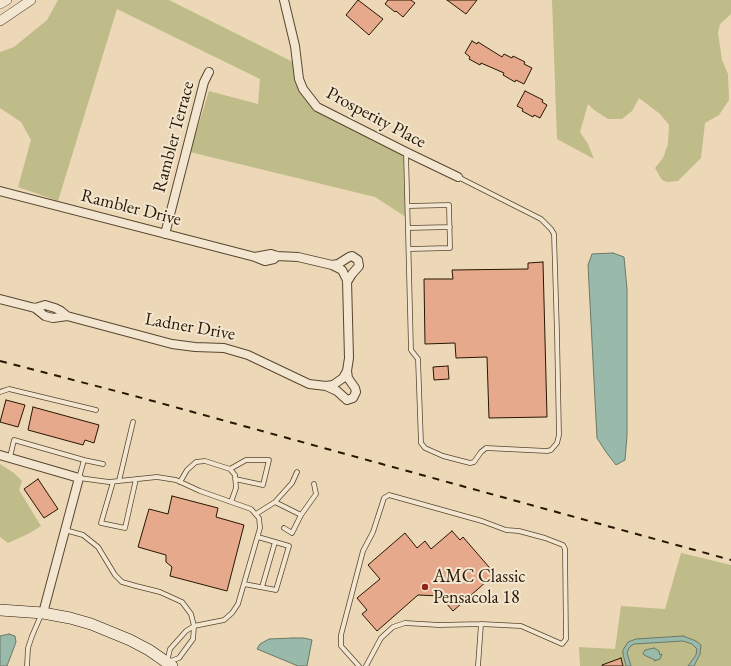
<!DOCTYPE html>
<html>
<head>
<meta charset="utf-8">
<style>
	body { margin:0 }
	canvas { display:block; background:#ecd8b6 }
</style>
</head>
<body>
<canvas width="731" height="666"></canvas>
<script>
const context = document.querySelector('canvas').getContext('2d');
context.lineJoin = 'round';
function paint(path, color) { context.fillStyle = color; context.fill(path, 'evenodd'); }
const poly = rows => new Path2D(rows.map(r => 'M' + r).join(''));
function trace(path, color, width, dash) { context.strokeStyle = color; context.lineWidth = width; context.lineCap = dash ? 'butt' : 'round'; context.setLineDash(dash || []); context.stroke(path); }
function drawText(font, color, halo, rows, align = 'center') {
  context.font = font + ' "EB Garamond",serif'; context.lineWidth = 4; context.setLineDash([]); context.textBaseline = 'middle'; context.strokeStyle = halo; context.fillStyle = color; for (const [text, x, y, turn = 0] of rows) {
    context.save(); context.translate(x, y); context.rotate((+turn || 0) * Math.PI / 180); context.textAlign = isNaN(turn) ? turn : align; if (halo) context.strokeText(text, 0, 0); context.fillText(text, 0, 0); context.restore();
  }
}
paint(poly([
	[58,0,169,0,293,62,295,79,299,90,314,109,406,156,409,219,375,197,190,152,209,91,258,104,260,79,117,9,58,201,18,187,31,140,21,122,0,108,0,52,14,47,47,20],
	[552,0,731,0,731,14,720,24,718,33,722,60,728,74,729,100,719,115,705,123,701,158,678,181,667,182,662,180,655,168,663,158,668,144,669,125,660,114,639,98,632,111,622,119,608,119,594,110,588,104,580,132,588,144,594,159,557,139],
	[0,464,14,473,22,481,19,490,41,526,28,534,8,543,0,537],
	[681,553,731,565,731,666,580,666,579,647,615,649,621,606,665,609]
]), '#bfbc89');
const water = poly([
	[613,253,624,257,627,289,627,435,625,460,616,465,606,452,597,438,588,265,592,254,613,253],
	[9,634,15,636,16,642,7,666,0,666,0,636,9,634],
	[683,636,696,641,701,645,700,654,694,666,688,666,696,655,697,649,692,644,683,641,634,644,631,646,629,648,627,653,631,666,626,666,623,654,623,650,628,642,636,639,683,636],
	[293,638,304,638,312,640,307,666,298,666,257,649,260,644,269,639,293,638],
	[654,648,659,651,660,655,662,654,660,659,654,661,655,660,644,655,643,653,645,650,654,648]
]);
paint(water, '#99baaa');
trace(water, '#6b7867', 1);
const building = poly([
	[358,0,383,19,369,35,346,15,358,0],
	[388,0,411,0,415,3,403,17,396,11,395,12,385,4,388,0],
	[447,0,477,0,466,14,447,0],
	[472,41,477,44,478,42,502,57,504,54,512,58,513,56,525,62,524,64,532,68,524,84,516,80,515,82,503,75,504,73,481,63,480,65,469,59,470,57,465,53,472,41],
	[525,91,543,100,542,102,547,105,540,118,534,115,533,117,522,111,523,109,517,106,525,91],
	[543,262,547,417,489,418,487,357,456,358,455,343,425,344,424,279,453,279,452,270,528,269,528,263,543,262],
	[448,366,449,379,434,380,433,367,448,366],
	[6,400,25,405,18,427,0,422,6,400],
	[33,407,99,425,94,443,85,440,83,445,28,430,33,407],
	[38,479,58,509,44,518,24,489,38,479],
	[172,496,218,508,216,517,244,525,227,591,170,576,172,567,166,562,166,555,138,547,149,509,168,514,172,496],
	[452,531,460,540,463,537,495,574,453,611,440,596,418,595,377,631,362,614,367,610,357,598,380,579,368,565,405,533,417,548,425,541,431,549,452,531],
	[621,658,623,666,602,666,602,665,621,658]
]);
paint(building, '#e7a98b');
trace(building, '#271602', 1);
const service = poly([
	[406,153,411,350,418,359,421,443,425,448,443,456,470,463,474,462,481,452,486,448,547,451,551,450,557,443,559,435,557,333,554,234,551,229,541,219,458,177],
	[408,206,449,205,450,248,409,249],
	[408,228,450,227],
	[0,392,9,389,96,410],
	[10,457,14,440,84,460,79,478,109,482,157,477,176,480,200,491,251,509,259,518,260,528,238,604,232,613,224,620,194,626,186,631,170,649,167,662],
	[84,460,103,464],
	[230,469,246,460,269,460,263,485,235,479],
	[119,481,133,422],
	[113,482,101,523,125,528,136,479],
	[180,482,187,470,196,462,205,461,230,469,235,475,236,488,231,502],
	[275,502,301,515,316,494,314,484],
	[256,514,275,502,292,483,297,472],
	[284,528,292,533,301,515],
	[65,530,83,535,98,547,115,575,122,582,136,586,160,592,182,602,191,614,194,626,193,639,179,658,168,662],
	[244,584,276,590,289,546,258,537],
	[262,587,275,542],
	[27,666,28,648,32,636,42,613],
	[359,666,341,646,341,635,363,551,373,532,384,498,389,495,482,521,506,530,519,531,545,538,563,545,565,549,566,639,562,644,521,626,481,624,478,666],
	[366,666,381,638,393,627,405,623,439,625,481,624]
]);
const minor = poly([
	[284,0,295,46,299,79,303,89,317,107,406,152,458,177],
	[0,191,255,257,265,261,274,259,277,256],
	[165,234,204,82,209,72],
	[255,257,271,254,277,256,298,257,332,265,338,264,349,257,352,256,358,260,359,266,352,274,347,282],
	[0,299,31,307,35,308,45,305,55,308,61,311,67,316,172,344,195,347,224,348,248,355,309,384,326,386,333,385,343,378,347,371,349,358,347,280,342,270,332,265],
	[35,308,45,316,53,318,67,316],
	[326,386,337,391,347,400,353,398,356,392,355,388,348,378,347,371],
	[0,455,79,478,43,613]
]);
const tertiary = poly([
	[0,4,7,0],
	[0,21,31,0]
]);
const secondary = poly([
	[0,610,43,613,70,618,91,624,130,640,149,650,172,666]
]);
trace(service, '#58462f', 5.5);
trace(minor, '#58462f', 10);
trace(tertiary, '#58462f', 10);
trace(secondary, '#271602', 12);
trace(service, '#f3e6d0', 4);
trace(minor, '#f3e6d0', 8);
trace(tertiary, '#f3e6d0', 9);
trace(secondary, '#f3e6d0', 11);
trace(poly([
	[0,361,131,395,731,560]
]), '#271602', 2, [7, 7]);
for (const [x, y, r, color] of [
	[425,587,4,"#8f2418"]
]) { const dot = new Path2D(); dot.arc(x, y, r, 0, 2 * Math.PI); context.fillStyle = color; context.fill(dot); trace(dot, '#f3e6d0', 1.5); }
drawText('18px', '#271602', '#f3e6d0', [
	["Prosperity Place",376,118,28],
	["Rambler Terrace",174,137,-75],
	["Rambler Drive",131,208,14],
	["Ladner Drive",190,327,10]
]);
drawText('18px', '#271602', '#f3e6d0', [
	["AMC Classic",433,577],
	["Pensacola 18",433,598]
], 'left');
</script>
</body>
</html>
